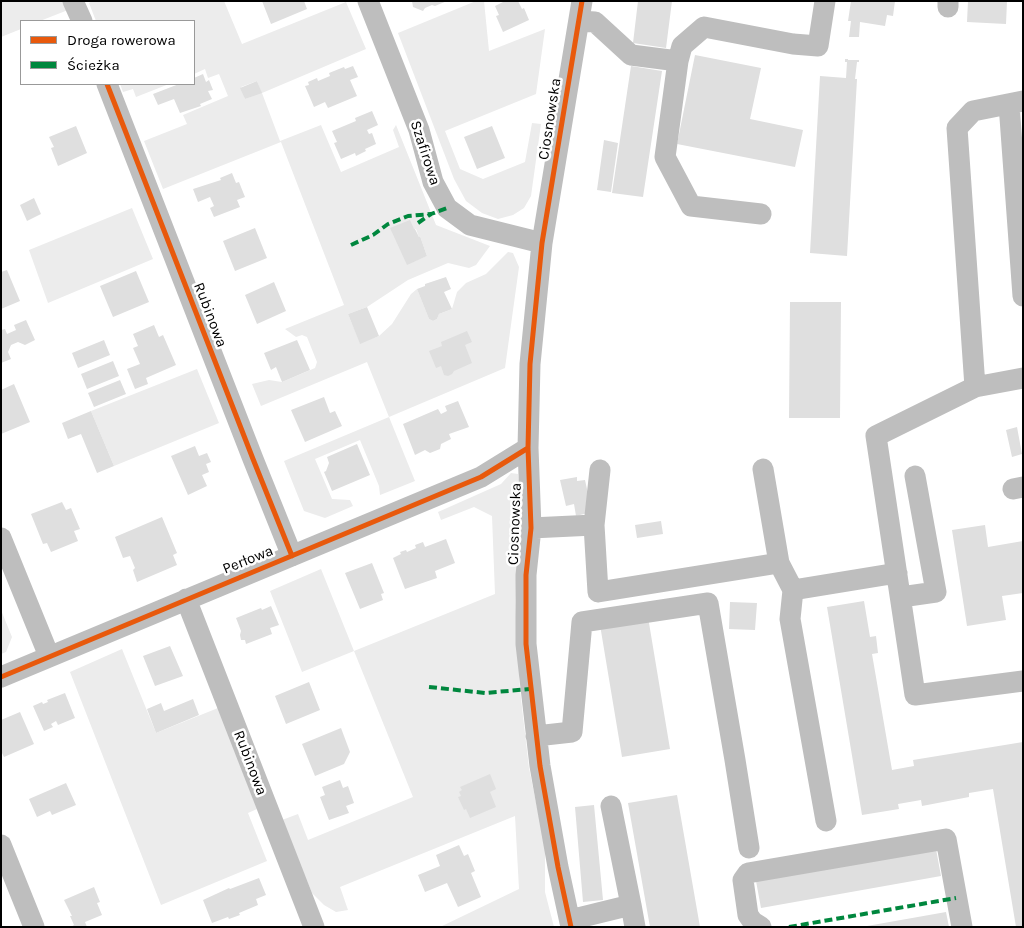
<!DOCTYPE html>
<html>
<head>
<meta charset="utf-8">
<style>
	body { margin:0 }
	#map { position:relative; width:1024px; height:928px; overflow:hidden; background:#fff; font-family:Karla,sans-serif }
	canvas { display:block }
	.frame { position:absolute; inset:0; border:2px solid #000; pointer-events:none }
	.legend { position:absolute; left:20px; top:20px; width:175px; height:65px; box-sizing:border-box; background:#fff; border:1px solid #999; margin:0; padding:6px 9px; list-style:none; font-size:15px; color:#000 }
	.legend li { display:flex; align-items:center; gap:10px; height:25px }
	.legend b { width:25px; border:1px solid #999 }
</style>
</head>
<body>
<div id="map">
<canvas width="1024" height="928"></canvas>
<div class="frame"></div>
<ul class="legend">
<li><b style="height:6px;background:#e8590c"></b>Droga rowerowa</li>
<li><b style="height:6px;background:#00873e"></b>Ścieżka</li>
</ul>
</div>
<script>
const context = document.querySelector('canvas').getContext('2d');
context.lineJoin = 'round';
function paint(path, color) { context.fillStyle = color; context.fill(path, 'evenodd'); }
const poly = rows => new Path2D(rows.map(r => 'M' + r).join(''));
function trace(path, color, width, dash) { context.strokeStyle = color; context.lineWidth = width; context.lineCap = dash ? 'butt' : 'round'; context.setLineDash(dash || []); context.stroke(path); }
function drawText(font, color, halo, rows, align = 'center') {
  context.font = font + ' Karla,sans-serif'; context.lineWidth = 5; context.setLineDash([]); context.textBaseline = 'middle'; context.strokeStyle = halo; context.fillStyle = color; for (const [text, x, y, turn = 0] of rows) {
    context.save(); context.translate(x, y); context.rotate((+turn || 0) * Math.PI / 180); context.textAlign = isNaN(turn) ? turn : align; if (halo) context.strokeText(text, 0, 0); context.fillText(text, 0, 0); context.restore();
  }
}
paint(poly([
	[1,1,64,1,68,10,40,21,21,21,21,29,1,37],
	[92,1,224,1,242,44,346,2,366,49,262,93,280,141,321,125,341,172,399,147,393,130,396,125,436,225,490,246,476,265,469,268,448,263,408,280,367,307,348,314,360,343,379,336,392,324,411,294,417,289,429,319,433,321,437,319,439,314,452,309,457,292,466,283,486,274,508,252,513,253,519,267,505,368,389,417,415,481,380,495,379,486,360,440,315,459,332,499,350,500,353,506,325,518,304,511,284,461,389,417,367,362,261,406,252,384,269,380,282,382,315,368,317,362,307,337,302,335,296,337,285,329,344,305,281,142,163,189,144,141,187,124,183,115,228,96,219,74,208,78,205,69,194,74,194,21,96,21,89,3],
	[257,81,261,92,245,99,241,87],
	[414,229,416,229,419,237,420,236,427,256,407,264],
	[476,1,484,1,489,51,545,29,536,94,445,131,460,169,483,179,525,162,532,123,541,124,531,196,524,208,513,215,498,219,482,213,466,201,454,179,398,33],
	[120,84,169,84,136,97,133,89,123,92],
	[132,208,153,259,48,303,29,250],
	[197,369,219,423,114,466,91,411],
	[511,473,518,474,520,492,515,601,520,690,529,768,545,846,545,892,554,927,440,927,519,889,515,816,340,887,348,910,336,912,324,905,312,893,282,820,298,814,308,840,413,797,354,651,302,672,270,591,321,569,354,651,495,594,492,516,474,507,441,520,438,512,501,484],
	[1,610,12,637,6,652,1,654],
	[122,649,156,733,218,708,257,809,248,813,267,861,161,905,70,672]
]), '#ececec');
paint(poly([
	[262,1,304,1,307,9,271,24],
	[412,1,447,1,435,6,432,5,425,8,423,11,413,7],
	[505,1,518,1,522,9,524,8,529,20,503,32,496,16,499,15,495,6],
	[638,1,672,1,666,48,633,43],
	[851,1,895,1,893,16,887,15,885,26,860,22,859,37,849,37,851,21,848,21],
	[968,1,1007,1,1006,24,967,22],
	[695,55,761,68,750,119,803,130,795,167,677,144],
	[845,59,848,59,848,60,859,60,859,62,857,62,855,79,857,79,847,256,810,253,820,76,846,78,847,62,845,62],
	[353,66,358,77,350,80,357,96,328,108,325,102,314,107,305,86,309,85,308,82,317,78,318,81,330,76,329,73,344,67,345,69],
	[631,66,662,71,643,197,612,193],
	[203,74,206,82,209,80,213,90,208,91,212,99,200,104,201,106,180,113,174,99,158,105,153,94,179,84,194,84,194,78],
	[257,81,262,93,245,99,240,88],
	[372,111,378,125,367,130,369,134,372,133,376,144,365,149,366,151,356,156,355,153,341,159,334,143,337,142,332,131,356,121,355,118],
	[76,126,87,153,58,166,51,148,54,147,49,137],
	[492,126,505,158,477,169,464,137],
	[604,140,618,143,611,192,597,190],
	[232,173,236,183,239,182,245,197,237,200,240,207,214,217,210,208,214,206,210,197,198,202,193,189,221,180,220,178],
	[34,198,41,214,27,221,20,205],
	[410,220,414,229,415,229,419,237,420,236,427,256,407,265,390,228],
	[255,228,267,258,235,271,223,241],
	[7,270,20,301,1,309,1,272],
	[136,271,149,302,113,317,100,286],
	[446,277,451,289,444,292,452,309,439,314,437,319,433,321,429,319,417,289,425,286,425,284],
	[274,282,286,311,257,324,245,295],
	[790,302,841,302,840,418,789,418],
	[367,307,379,336,360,344,348,314],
	[26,320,35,340,25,345,18,342,11,345,8,352,11,359,1,363,1,330,5,329,7,334,16,330,14,325],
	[154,325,159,337,163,335,176,365,146,378,148,384,135,389,127,369,140,364,133,348,138,346,133,334],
	[467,331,472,342,465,345,472,363,454,371,452,374,448,376,444,375,441,366,436,368,429,351,442,346,441,342],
	[104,340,110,355,78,368,72,353],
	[297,340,310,370,282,382,276,367,271,370,264,353],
	[113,361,119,376,87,389,81,374],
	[120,380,126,394,94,407,88,393],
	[14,384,30,422,1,434,1,390],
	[324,397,330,413,335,411,342,426,305,442,291,410],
	[458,401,469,427,449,434,451,439,441,444,440,449,430,453,425,450,415,455,403,424,438,409,441,414,447,411,445,406],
	[91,411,114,466,97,473,81,434,68,439,62,423],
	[1017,427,1022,454,1012,457,1006,430],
	[357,444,370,475,332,491,324,472,326,471,329,463,327,457],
	[195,446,199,456,207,453,211,462,206,464,209,472,202,475,207,486,188,495,171,456],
	[577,477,577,481,585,480,592,512,576,516,574,504,566,506,560,480],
	[62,502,66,510,71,508,80,529,74,531,78,541,51,552,47,543,43,544,31,514],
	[162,517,177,553,173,555,177,565,137,582,133,570,135,568,130,556,123,558,115,537],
	[661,521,663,534,637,538,635,525],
	[985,525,988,547,1023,541,1023,593,1002,596,1006,620,967,626,952,530],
	[446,539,455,563,435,571,437,578,405,589,393,558,401,554,400,552,406,550,407,552,416,548,415,545,423,542,425,547],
	[372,563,384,593,381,594,383,600,360,609,345,573],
	[864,601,870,637,876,636,878,653,872,654,892,770,914,766,913,760,1023,742,1023,927,1016,927,993,789,969,793,969,797,922,806,921,800,898,804,899,809,862,815,827,607],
	[730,602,757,603,755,630,729,629],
	[271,606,279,625,270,628,272,634,246,644,245,640,241,640,240,635,241,631,236,618,261,608,262,610],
	[648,617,670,749,622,757,600,625],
	[170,646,183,676,155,686,143,656],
	[309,682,320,710,286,724,275,696],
	[65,693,75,718,58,725,56,721,51,724,53,727,44,731,33,706,42,702,43,704,48,702,47,700],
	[193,699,199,715,156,733,147,709,161,703,164,711],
	[20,712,34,744,4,757,1,751,1,720],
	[341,728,350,752,344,764,315,776,302,744],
	[490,774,496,789,490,792,496,807,470,818,466,809,464,810,458,797,461,796,459,792,462,790,460,787],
	[340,780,343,788,348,786,354,803,346,806,349,813,329,820,320,797,325,795,322,787],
	[66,783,76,805,52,815,50,811,37,817,29,799],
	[677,795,700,927,650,927,628,803],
	[594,805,603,900,583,902,575,807],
	[459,845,464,856,468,854,475,871,471,873,481,897,458,907,447,883,425,892,418,875,440,866,436,855],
	[936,849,941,876,761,908,756,881],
	[259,878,266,895,256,899,258,905,239,913,240,915,229,919,228,917,212,923,203,900,229,888,230,889],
	[94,887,100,902,97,903,102,915,85,922,87,927,71,927,74,925,70,916,72,916,64,900],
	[946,912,949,927,867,927,867,926]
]), '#dfdfdf');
trace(poly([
	[73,1,82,21],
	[368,1,419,130,433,182,447,208,470,225,542,243],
	[948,7,948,1],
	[579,21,595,22,631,55,678,61,682,46,704,27,793,44,818,46,825,1],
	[678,61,665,157,691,206,761,214],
	[107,84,253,459,292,556],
	[1009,104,1023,296],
	[1023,378,975,387,876,436,915,695,1023,681],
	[975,387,957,128,973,111,1023,101],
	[1013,489,1023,487],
	[594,525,598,592,779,563,763,469],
	[531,528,594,525,600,470],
	[1,538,49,656],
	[779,563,793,590,790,619,826,821],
	[793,590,897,573],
	[901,597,936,592,915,476],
	[186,599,314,927],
	[1,677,481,477,528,448],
	[536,736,572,732,582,622,708,603,735,760,749,848],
	[611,806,631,905],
	[1,845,34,927],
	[570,920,631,905,635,927],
	[571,927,558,867,540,766,526,644,526,575,531,528,528,448,530,364,542,243,582,1],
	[761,927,753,922,748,915,743,880,748,873,946,839,962,927]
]), '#bebebe', 21);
trace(poly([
	[418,223,431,214,447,208],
	[351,245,373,235,388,224,408,216,431,214],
	[429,687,485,693,530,689],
	[789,927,956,898]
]), '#00873e', 4, [8, 4]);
trace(poly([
	[107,84,253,459,292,556],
	[1,677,481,477,528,448],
	[571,927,558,867,540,766,526,644,526,575,531,528,528,448,530,364,542,243,582,1]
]), '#e8590c', 5);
drawText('15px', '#000', '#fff', [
	["Ciosnowska",550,119,-81],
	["Szafirowa",425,153,72],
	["Rubinowa",210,315,69],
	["Ciosnowska",515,524,-88],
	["Perłowa",248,560,-22],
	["Rubinowa",250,763,69]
]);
</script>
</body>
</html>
